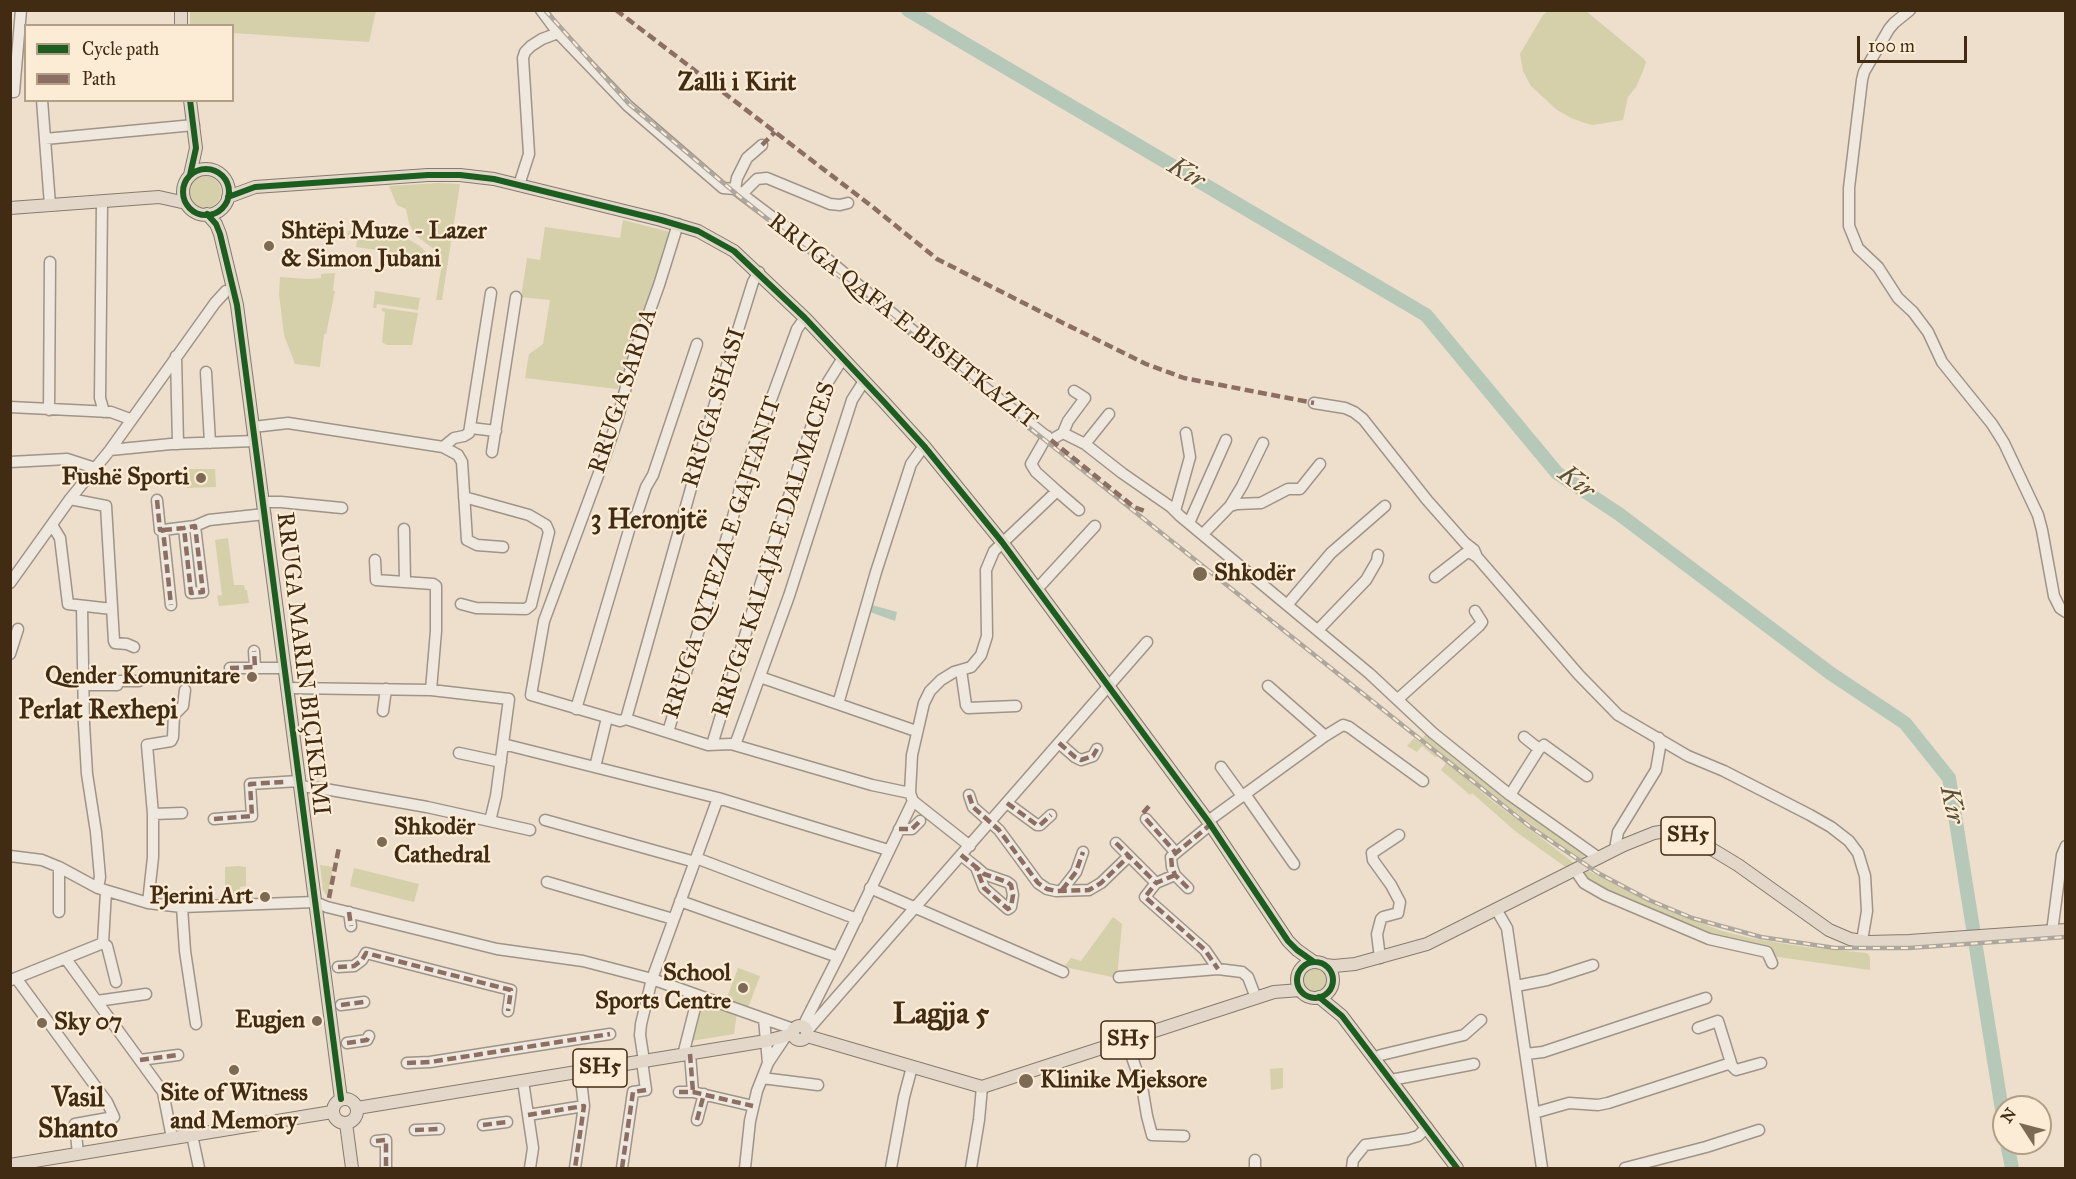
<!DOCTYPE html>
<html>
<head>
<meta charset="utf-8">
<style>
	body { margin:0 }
	#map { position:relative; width:2076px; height:1179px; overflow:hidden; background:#eddfcc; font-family:"IM FELL Great Primer",serif }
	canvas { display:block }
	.frame { position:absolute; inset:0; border:12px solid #412b13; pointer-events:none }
	.legend { position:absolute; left:24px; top:24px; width:210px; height:78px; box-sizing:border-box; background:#fcecd5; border:2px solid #b19f87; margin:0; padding:8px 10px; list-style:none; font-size:18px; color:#412b13 }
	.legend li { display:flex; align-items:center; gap:12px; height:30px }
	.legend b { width:30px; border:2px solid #b19f87 }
	.north { position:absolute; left:1992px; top:1095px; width:60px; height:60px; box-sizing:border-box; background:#fcecd5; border:2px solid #b19f87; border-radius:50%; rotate:306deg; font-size:16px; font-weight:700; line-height:24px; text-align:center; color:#412b13 }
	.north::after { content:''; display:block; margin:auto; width:21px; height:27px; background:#7d6a54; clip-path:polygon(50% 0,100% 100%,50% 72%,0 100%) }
	.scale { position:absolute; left:1857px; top:36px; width:110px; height:27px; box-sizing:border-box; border:3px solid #412b13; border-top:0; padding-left:8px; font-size:18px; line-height:21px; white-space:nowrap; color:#412b13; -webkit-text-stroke:4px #fcecd5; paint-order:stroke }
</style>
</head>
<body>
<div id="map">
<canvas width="2076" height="1179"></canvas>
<div class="frame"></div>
<ul class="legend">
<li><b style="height:8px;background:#1b5e20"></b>Cycle path</li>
<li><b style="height:8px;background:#8d6e63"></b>Path</li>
</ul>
<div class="north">N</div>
<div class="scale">100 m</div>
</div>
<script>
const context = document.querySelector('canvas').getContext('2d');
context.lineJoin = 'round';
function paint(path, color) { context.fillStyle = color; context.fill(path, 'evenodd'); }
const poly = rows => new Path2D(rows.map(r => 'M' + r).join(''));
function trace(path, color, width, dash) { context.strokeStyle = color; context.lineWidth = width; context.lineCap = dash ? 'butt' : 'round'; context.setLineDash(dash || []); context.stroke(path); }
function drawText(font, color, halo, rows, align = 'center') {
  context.font = font + ' "IM FELL Great Primer",serif'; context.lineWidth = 4.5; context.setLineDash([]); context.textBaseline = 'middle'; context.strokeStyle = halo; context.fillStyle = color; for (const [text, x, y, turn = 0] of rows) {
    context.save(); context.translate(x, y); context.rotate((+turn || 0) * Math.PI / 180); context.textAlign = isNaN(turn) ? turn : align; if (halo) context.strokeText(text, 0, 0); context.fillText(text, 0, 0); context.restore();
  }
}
paint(poly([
	[1549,10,1586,11,1644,59,1646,62,1643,71,1636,87,1628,97,1623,120,1593,125,1585,123,1571,118,1557,110,1531,86,1523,71,1520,54,1543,15],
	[190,11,190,10,376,11,369,42,233,33,232,26,190,25],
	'189 192a16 16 0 1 1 32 0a16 16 0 1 1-32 0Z',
	[438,183,460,184,442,300,436,300,442,264,440,261,435,250,414,234,409,223,406,209,397,205,389,186],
	[623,220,670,232,670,244,625,376,617,389,525,378,529,354,543,344,550,300,521,297,527,258,540,260,545,227,620,238],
	[348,231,367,231,397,239,408,239,420,246,429,255,429,258,356,247,357,240,347,239],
	[335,273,333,291,335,291,326,334,324,334,320,367,295,364,284,335,279,294,280,277,307,279,321,278,321,274],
	[375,291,420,298,418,310,377,304,376,308,373,308],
	[382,308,418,313,412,345,387,345,382,342,385,312,382,311],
	[187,469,215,469,216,487,187,488],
	[228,538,234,585,244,585,245,590,247,590,249,603,219,606,217,596,222,595,215,540],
	[1427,731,1586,854,1580,860,1535,827,1422,740],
	[1414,738,1448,763,1491,800,1574,863,1567,868,1515,831,1472,793,1470,795,1441,770,1446,763,1438,757,1435,757,1422,746,1417,752,1407,746],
	[320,865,333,867,327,896,323,890],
	[238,866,246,867,246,886,240,887,241,900,225,901,225,867],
	[354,868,419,884,414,902,350,886],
	[1589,871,1657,906,1722,931,1750,938,1805,947,1867,953,1870,957,1870,970,1771,956,1620,900,1580,875],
	[1113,917,1122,924,1117,978,1064,967,1071,958,1081,961],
	'1302 980a13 13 0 1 1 26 0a13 13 0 1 1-26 0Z',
	[738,968,760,976,748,1008,726,1000],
	[700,1000,737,1013,734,1034,691,1041],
	[1283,1068,1283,1088,1271,1090,1270,1069]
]), '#d5cfaa');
paint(poly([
	[872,605,897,612,895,621,870,612]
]), '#b6c8b8');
trace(poly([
	[908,10,1426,315,1557,473,1619,514,1830,673,1905,723,1949,778,2004,1123],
	[2007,1143,2012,1168]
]), '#b6c8b8', 14);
const minor = poly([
	[541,10,558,33,628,106,723,188,735,189,825,257,917,334,1051,440,1063,433,1085,444,1122,473,1171,507,1180,516,1370,674,1433,733,1510,795,1599,858],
	[1910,10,1894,23,1889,29,1864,72,1862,80,1849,188,1849,226,1858,248,1878,267,1898,298,1913,312,1928,332,1942,362,1992,424,2004,443,2038,515,2042,530,2054,596,2060,608,2066,612],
	[10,92,14,92,21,10],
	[42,100,50,205],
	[45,139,194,125],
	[519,185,529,154,523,58,525,52,531,46,542,39,558,33],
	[735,189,737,178,747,158,762,145],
	[742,194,757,179,767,178,830,204,840,205,848,203],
	[102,202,100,398,104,412],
	[678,224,659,285,636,349,617,421,603,462,544,621,531,695,620,721,626,719,708,745,731,744,872,785,910,793],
	[176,356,178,444],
	[206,372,210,443],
	[1314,403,1345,408,1354,412,1363,419,1427,500,1465,543,1474,550,1477,557,1579,675,1618,715,1688,756,1724,771,1810,815,1831,827,1849,841,1858,853,1865,876,1867,911,1862,941],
	[10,407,111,412,130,419],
	[49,410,50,262],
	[253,427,288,423,443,447,458,455,462,462,467,540,477,545,503,547],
	[471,428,496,431],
	[1063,433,1068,421,1085,398,1074,391],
	[1047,436,1031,464,1036,472,1057,491],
	[1085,444,1109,414],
	[443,447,454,438,464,436,469,433,491,293],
	[110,450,171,444,255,441],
	[492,452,516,297],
	[10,462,67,459,95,468],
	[70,499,106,506,114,641,115,643,127,644,134,647],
	[157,500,160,530,163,530,171,605],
	[263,502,281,502,342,508],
	[1230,506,1242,486,1263,443],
	[1175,511,1190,457,1186,433],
	[1189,523,1226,440],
	[52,525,60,538,68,604,112,609],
	[184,528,191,593,203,592,195,526],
	[404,529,405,582],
	[163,530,195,526,209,520,265,514],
	[1203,534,1230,506,1237,504,1261,503,1288,489,1300,489,1320,464],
	[375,560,376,580,433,584,436,586,436,631,431,690],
	[1435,577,1466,553,1471,553,1477,557],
	[10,583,70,499,110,450,215,303,226,291,233,289],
	[1038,588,1095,526],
	[461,604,476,608,526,609,531,605,549,532,546,525,529,515,464,497],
	[1287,605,1331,553,1385,506],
	[82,606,84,724,87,774,96,832,100,877,98,888],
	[1318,630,1366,580,1377,561,1378,555],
	[254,651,255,667],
	[10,654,18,629],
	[230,668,285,668],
	[961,670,966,705,968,708,1016,706],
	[760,677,916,731],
	[82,685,117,685,118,681,139,681],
	[1268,686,1325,736],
	[287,688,431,690,509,699,496,796,490,821],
	[1398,699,1479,626,1482,622,1475,611],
	[838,704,876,572,911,464,924,446],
	[576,709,632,520,637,514,646,487,653,475,697,344],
	[383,711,386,689],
	[626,719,713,410,753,282,759,272],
	[668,732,733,517,743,476,797,329,805,318],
	[1524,737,1539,749,1544,745,1587,776],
	[1059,743,1075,757,1081,760,1093,756,1097,749],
	[503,744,718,798,888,850],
	[712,745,760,586,819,403,826,385,843,358],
	[735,745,789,596,852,400,864,381],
	[459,753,501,762],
	[595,767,607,718],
	[1221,767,1242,796],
	[300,786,325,789,427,807,530,830],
	[1245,794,1294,864],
	[969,795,973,807,999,830,1038,883,1047,889,1056,891,1089,890,1101,883,1128,857],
	[1510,795,1539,749],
	[1007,803,1037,825,1040,825,1051,815],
	[153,814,182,813],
	[214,819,252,816,250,784,299,781],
	[1146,819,1176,853],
	[545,820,695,862],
	[1208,821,1325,736,1343,725,1349,727,1423,781],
	[899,829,912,829,920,821],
	[1116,843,1156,883],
	[970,846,913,801,910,793,912,755,924,703,930,691,941,680,954,672,971,667,981,655,987,636,986,570,994,551,1057,491,1079,510],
	[1615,849,1618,832,1656,770,1660,747,1659,738],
	[961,855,976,867,984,888,1008,909,1011,907,1013,895,1011,885,1007,882,984,874,976,867],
	[10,856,42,860,59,867,98,888,148,903,182,907,315,902,327,907,497,949,583,961,652,979,793,1029],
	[696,858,857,919],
	[59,867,59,912],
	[1575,870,1584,883,1605,895,1709,939,1767,952,1772,963],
	[1175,875,1156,883,1145,897,1205,950,1218,969],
	[547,882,673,919],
	[870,888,1063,972],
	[1188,888,1175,875,1172,867,1171,857,1210,825],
	[1062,890,1076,872,1083,852],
	[106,891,103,943,107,946,116,982],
	[680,901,838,957],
	[148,903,153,857,153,814,147,745,171,741,173,737,174,715,183,706,185,690],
	[182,907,185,951,196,1024],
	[1496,909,1507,928,1542,1168],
	[349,912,351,926],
	[2052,932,2062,855,2066,846],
	[1380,958,1377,934,1381,919,1383,917,1398,913,1400,902,1391,885,1373,860,1372,853,1399,835],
	[66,959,163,1092,172,1138],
	[338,967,354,966,362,960,366,953,487,984,511,990,508,1011],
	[1119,977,1218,969,1242,972,1248,977,1256,998],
	[16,978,107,1102,114,1117,75,1124,78,1154],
	[11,980,103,943],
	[1516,986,1547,980,1593,965],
	[97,1001,146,994],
	[341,1005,364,1002],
	[764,1019,768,1063],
	[803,1026,838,957,913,801],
	[1698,1028,1718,1021,1732,1066,1736,1070,1761,1063],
	[807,1031,1147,642],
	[1126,1040,1142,1086,1147,1116,1152,1135,1184,1136],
	[347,1043,367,1040,369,1036],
	[690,1054,693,1092],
	[1526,1054,1543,1052,1706,998],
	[683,1055,698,996],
	[1374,1058,1381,1055,1464,1035,1481,1020],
	[140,1060,178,1055],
	[644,1061,640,1035,641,1024,652,979,718,798],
	[407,1063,430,1062,610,1034],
	[762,1078,818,1085],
	[1391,1080,1474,1064],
	[523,1081,533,1148,530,1168],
	[679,1092,693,1092,753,1106],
	[1534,1113,1569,1103,1598,1105,1608,1103,1731,1063],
	[528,1115,584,1106],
	[697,1120,704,1094],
	[483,1125,507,1122],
	[415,1130,439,1129],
	[192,1135,199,1168],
	[376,1141,386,1140,386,1168],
	[575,1168,584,1106,580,1072],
	[622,1168,633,1092,646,1090,642,1061],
	[745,1168,750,1121,757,1091,768,1063,786,1036],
	[891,1168,904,1097,912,1067],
	[971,1168,979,1120,982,1087],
	[1255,1168,1255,1160],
	[1352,1168,1353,1160,1365,1145,1408,1139,1418,1136,1427,1127],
	[1625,1168,1706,1147,1759,1130]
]);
const major = poly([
	[181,10,181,26],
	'183 192a23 23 0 1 1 46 0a23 23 0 1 1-46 0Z',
	[190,175,196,148,190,100],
	[228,197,255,187,428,175,460,175,494,179,661,220,698,231,734,251,805,318,884,402,924,446,1002,542,1208,821,1288,941,1297,950,1314,962],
	[10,208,159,197,186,203],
	[207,214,216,224,220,234,237,305,341,1099],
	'1297 980a18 18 0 1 1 36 0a18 18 0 1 1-36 0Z',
	[1325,965,1334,966,1355,964,1427,944,1624,845,1654,833,1666,831,1677,832,1695,839,1738,865,1829,930,1850,939,1867,942,1909,941,2066,930],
	[1319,997,1342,1016,1457,1168],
	'793 1033a7 7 0 1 1 14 0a7 7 0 1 1-14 0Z',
	[807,1036,982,1087,1274,992,1300,990],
	'333 1111a12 12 0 1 1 24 0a12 12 0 1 1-24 0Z',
	[357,1108,766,1041,793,1034],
	[346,1123,352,1168],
	[10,1165,332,1112]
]);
trace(minor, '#9f9487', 13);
trace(major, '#867b6e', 14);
trace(minor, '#efe8df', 10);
trace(major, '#e2d7c9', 12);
const rail = poly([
	[545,10,629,104,740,197,1529,826,1598,873,1649,900,1692,918,1761,937,1835,948,1909,948,2066,937]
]);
trace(rail, '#aea79d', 4.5);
trace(rail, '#fcecd5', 2, [7]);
trace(poly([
	[616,10,874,208,937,259,1063,323,1146,364,1184,378,1314,403],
	[762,145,775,132],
	[1051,440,1134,507,1147,512],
	[157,500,160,530,163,530,171,605],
	[163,530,184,528,195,526,203,592,191,593,184,528],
	[230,668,255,667,254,651],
	[1059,743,1075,757,1081,760,1093,756,1097,749],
	[969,795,973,807,999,830,1038,883,1047,889,1056,891,1089,890,1101,883,1128,857],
	[1007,803,1037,825,1040,825,1051,815],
	[1143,813,1150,805],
	[214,819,252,816,250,784,284,782],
	[1146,819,1176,853],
	[899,829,912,829,920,821],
	[1116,843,1156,883],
	[961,855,976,867,984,888,1008,909,1011,907,1013,895,1011,885,1007,882,984,874,976,867],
	[1175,875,1156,883,1145,897,1205,950,1218,969],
	[1188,888,1175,875,1172,867,1171,857,1210,825],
	[1062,890,1076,872,1083,852],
	[329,898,339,847],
	[349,912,351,926],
	[338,967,354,966,362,960,366,953,487,984,511,990,508,1011],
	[341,1005,364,1002],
	[347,1043,367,1040,369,1036],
	[690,1054,693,1092],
	[140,1060,178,1055],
	[407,1063,430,1062,610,1034],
	[679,1092,693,1092,753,1106],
	[528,1115,584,1106,575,1168],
	[697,1120,704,1094],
	[483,1125,507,1122],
	[415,1130,439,1129],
	[376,1141,386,1140,386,1168],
	[622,1168,633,1092,646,1090]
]), '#8d6e63', 4.5, [9, 4.5]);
trace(poly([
	'183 192a23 23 0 1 1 46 0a23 23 0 1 1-46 0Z',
	[190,175,196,148,190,100],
	[228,197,255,187,428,175,460,175,494,179,661,220,698,231,734,251,805,318,884,402,924,446,1002,542,1208,821,1288,941,1297,950,1314,962],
	[207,214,216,224,220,234,237,305,341,1099],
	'1297 980a18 18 0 1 1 36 0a18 18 0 1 1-36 0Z',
	[1319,997,1342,1016,1457,1168]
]), '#1b5e20', 6);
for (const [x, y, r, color] of [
	[269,246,6,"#7d6a54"],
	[201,478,6,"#7d6a54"],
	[1200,574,8,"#7d6a54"],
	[252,677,6,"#7d6a54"],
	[382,842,6,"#7d6a54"],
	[265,897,6,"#7d6a54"],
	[743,988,6,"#7d6a54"],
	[317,1021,6,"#7d6a54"],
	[42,1023,6,"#7d6a54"],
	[234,1070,6,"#7d6a54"],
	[1026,1081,8,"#7d6a54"]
]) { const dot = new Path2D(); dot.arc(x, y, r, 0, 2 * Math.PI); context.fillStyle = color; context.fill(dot); trace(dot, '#fcecd5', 2); }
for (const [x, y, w] of [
	[1688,836,54],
	[1128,1040,54],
	[600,1068,54]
]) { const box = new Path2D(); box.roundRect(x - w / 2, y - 19, w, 38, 4.5); context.fillStyle = '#fcecd5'; context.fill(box); trace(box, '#412b13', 1.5); }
drawText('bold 22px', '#412b13', null, [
	["SH5",1688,836],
	["SH5",1128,1040],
	["SH5",600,1068]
]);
drawText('bold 24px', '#412b13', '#fcecd5', [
	["Shtëpi Muze - Lazer",281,232],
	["& Simon Jubani",281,260],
	["Fushë Sporti",189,478,"right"],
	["Shkodër",1214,574],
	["Qender Komunitare",240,677,"right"],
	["Shkodër",394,828],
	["Cathedral",394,856],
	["Pjerini Art",253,897,"right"],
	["School",731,974,"right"],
	["Sports Centre",731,1002,"right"],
	["Eugjen",305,1021,"right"],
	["Sky 07",54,1023],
	["Klinike Mjeksore",1040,1081],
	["Site of Witness",234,1094,"center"],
	["and Memory",234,1122,"center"]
], 'left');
drawText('24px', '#412b13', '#fcecd5', [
	["RRUGA QAFA E BISHTKAZIT",902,322,38],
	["RRUGA SARDA",624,391,-72],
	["RRUGA SHASI",715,408,-73],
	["RRUGA KALAJA E DALMACES",775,550,-72],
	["RRUGA QYTEZA E GAJTANIT",723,558,-72],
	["RRUGA MARIN BIÇIKEMI",302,664,83]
]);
drawText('bold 26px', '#412b13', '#fcecd5', [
	["Zalli i Kirit",737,84]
]);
drawText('italic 26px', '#58503a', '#fcecd5', [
	["Kir",1186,174,30],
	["Kir",1576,483,37],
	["Kir",1951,805,78]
]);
drawText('bold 27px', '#412b13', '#fcecd5', [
	["3 Heronjtë",649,521],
	["Perlat Rexhepi",98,711],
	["Vasil",78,1099],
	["Shanto",78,1130]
]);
drawText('bold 30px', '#412b13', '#fcecd5', [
	["Lagjja 5",941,1016]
]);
</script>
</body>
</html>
